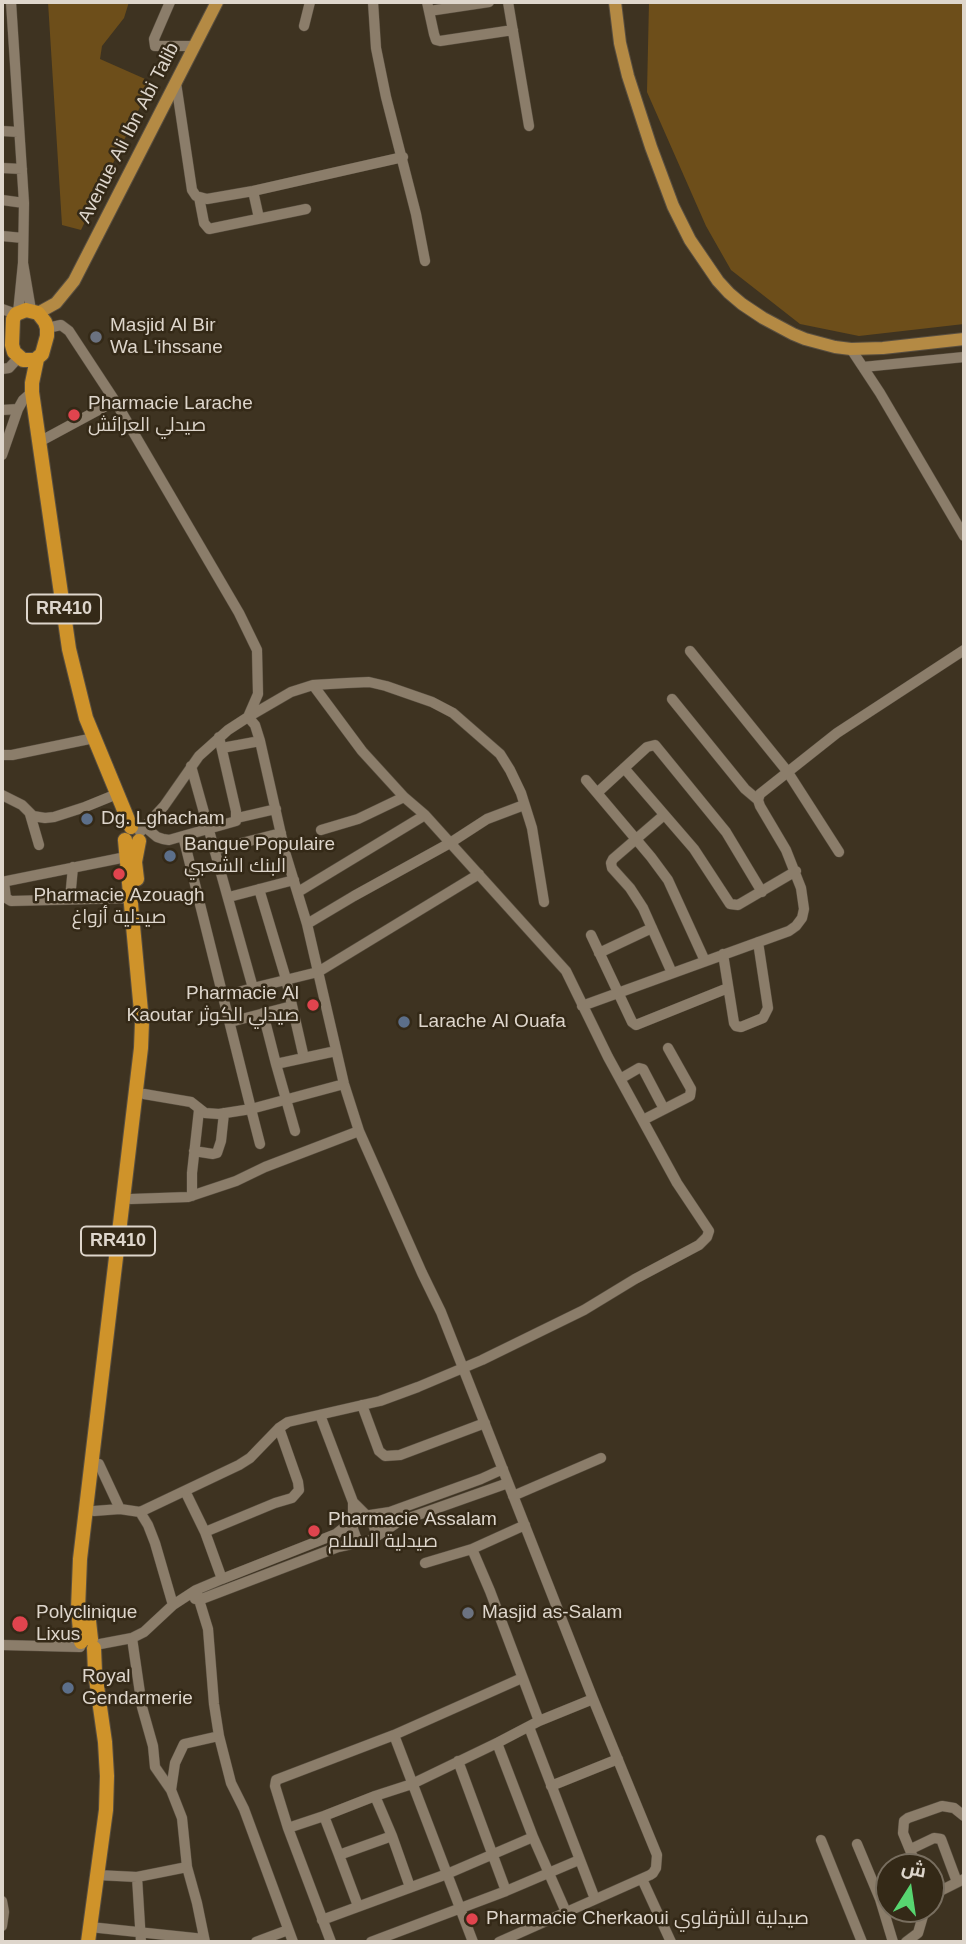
<!DOCTYPE html>
<html>
<head>
<meta charset="utf-8">
<style>
	body { margin:0 }
	#map { position:relative; width:966px; height:1944px; overflow:hidden; background:#3e3321; font-family:Helvetica,Cairo,sans-serif }
	canvas { display:block }
	.frame { position:absolute; inset:0; border:4px solid #ded6cc; pointer-events:none }
	.north { position:absolute; left:875px; top:1853px; width:70px; height:70px; box-sizing:border-box; background:#342917; border:2px solid #786e5f; border-radius:50%; rotate:12deg; font-size:19px; font-weight:700; line-height:28px; text-align:center; color:#ded6cc }
	.north::after { content:''; display:block; margin:auto; width:24px; height:32px; background:#57d570; clip-path:polygon(50% 0,100% 100%,50% 72%,0 100%) }
</style>
</head>
<body>
<div id="map">
<canvas width="966" height="1944"></canvas>
<div class="frame"></div>
<div class="north">ش</div>
</div>
<script>
const context = document.querySelector('canvas').getContext('2d');
context.lineJoin = 'round';
function paint(path, color) { context.fillStyle = color; context.fill(path, 'evenodd'); }
const poly = rows => new Path2D(rows.map(r => 'M' + r).join(''));
function trace(path, color, width, dash) { context.strokeStyle = color; context.lineWidth = width; context.lineCap = dash ? 'butt' : 'round'; context.setLineDash(dash || []); context.stroke(path); }
function drawText(font, color, halo, rows, align = 'center') {
  context.font = font + ' Helvetica,Cairo,sans-serif'; context.lineWidth = 5; context.setLineDash([]); context.textBaseline = 'middle'; context.strokeStyle = halo; context.fillStyle = color; for (const [text, x, y, turn = 0] of rows) {
    context.save(); context.translate(x, y); context.rotate((+turn || 0) * Math.PI / 180); context.textAlign = isNaN(turn) ? turn : align; if (halo) context.strokeText(text, 0, 0); context.fillText(text, 0, 0); context.restore();
  }
}
paint(poly([
	[48,2,129,2,124,18,102,46,100,59,152,82,81,230,62,225],
	[649,2,964,2,964,324,859,336,800,324,731,270,706,226,647,92]
]), '#6d4e1a');
const minor = poly([
	[11,2,24,203,23,263],
	[170,2,154,39,155,46,195,46],
	[373,2,376,48,386,97,416,214,425,261],
	[427,2,434,34,436,40,440,41,513,30],
	[508,2,529,126],
	[429,11,489,2],
	[304,26,310,2],
	[176,83,192,190,196,196,207,199,253,191,403,157],
	[2,131,18,132],
	[2,168,22,169],
	[253,191,259,218],
	[199,197,204,223,209,229,306,209],
	[2,200,24,203],
	[2,236,23,238],
	[2,309,16,314],
	[18,313,23,263,31,310],
	[47,328,61,325,69,331,115,401,239,613,257,650,258,694,248,717,228,730,199,756,164,806,140,832],
	[851,349,880,393,964,536],
	[863,367,964,357],
	[2,369,9,368,19,357],
	[2,410,18,409],
	[39,442,115,401],
	[2,455,18,409,23,400,32,392],
	[690,651,787,771,839,852],
	[672,699,745,789,758,800],
	[222,748,260,741],
	[2,755,12,755,94,738],
	[191,766,253,988,224,996],
	[624,768,694,849,730,904,738,905,796,871],
	[586,780,651,857,668,880,705,961],
	[597,793,647,747,655,745,726,832,762,892],
	[2,795,22,805,33,816,45,818,54,817,85,807,117,794],
	[30,814,39,845],
	[664,815,613,859,611,863,612,868,630,888,643,908,672,973],
	[237,818,276,809],
	[145,827,157,837,163,839,169,840,183,836],
	[321,830,358,819,404,797],
	[214,850,281,833],
	[2,882,126,857],
	[4,882,6,898,11,901,131,898],
	[259,889,286,979,304,1058],
	[298,892,425,815],
	[229,897,294,880],
	[70,899,73,867],
	[307,924,354,896,450,843,487,819,524,805],
	[591,935,632,1022,636,1025,728,988],
	[599,953,652,928],
	[723,954,734,1023,736,1026,741,1027,763,1018,768,1008,758,942],
	[253,988,318,972,479,874],
	[582,1006,789,931,796,926,802,918,804,909,801,888,786,850,760,806,758,800,760,794,837,733,964,650],
	[263,1013,276,1064],
	[230,1022,292,1006],
	[620,1079,639,1068,643,1069,664,1109],
	[144,1094,191,1102,205,1113,219,1114,251,1109,183,836,236,821,236,811,219,737],
	[643,1120,690,1096,691,1089,668,1048],
	[295,1131,276,1064,336,1051],
	[260,1144,251,1109,344,1084],
	[194,1151,213,1154,217,1153,221,1141,224,1113],
	[192,1196,192,1173,199,1110],
	[131,1199,188,1197,236,1181,265,1167,359,1131],
	[362,1405,379,1451,385,1456,400,1455,485,1423],
	[320,1415,353,1502,353,1529,358,1543],
	[99,1464,120,1509],
	[185,1491,205,1532,275,1503,292,1498,299,1490,298,1482,279,1428],
	[513,1496,601,1458],
	[353,1502,372,1521,375,1530,374,1538],
	[94,1511,120,1509,140,1512,239,1465,250,1458,279,1428,288,1422,380,1401,418,1387,482,1360,584,1310,635,1279,699,1245,707,1237,709,1231,677,1183,608,1057,566,971,425,815,404,797,362,751,313,685],
	[140,1512,148,1525,155,1543,173,1605,196,1590,222,1579,336,1534,357,1517,390,1512,481,1479,503,1469],
	[525,1525,472,1549,490,1591,539,1721],
	[205,1532,222,1579],
	[425,1563,472,1549],
	[196,1590,208,1629,214,1704,219,1736,231,1783,244,1809,293,1942],
	[195,1599,199,1600,338,1547,371,1540,398,1522,508,1483],
	[132,1638,142,1707,153,1746,155,1767,171,1790,182,1818,187,1867],
	[2,1645,80,1647],
	[95,1645,132,1638,144,1632,173,1605],
	[529,1727,595,1899],
	[394,1735,473,1942],
	[458,1761,506,1891],
	[551,1786,618,1759],
	[171,1790,175,1763,184,1744,219,1736],
	[375,1796,412,1784,497,1743],
	[324,1816,339,1855],
	[288,1828,324,1816,375,1796,392,1836],
	[821,1840,862,1942],
	[857,1844,880,1899,893,1942],
	[911,1849,934,1838,941,1839,957,1882],
	[917,1867,903,1833,904,1821,908,1818,942,1806,954,1808,964,1816],
	[97,1875,137,1877,141,1942],
	[137,1877,187,1867,197,1903,205,1942],
	[642,1879,671,1942],
	[931,1899,940,1891,964,1879],
	[2,1901,4,1912,2,1926],
	[358,1906,339,1855,392,1836,410,1887],
	[566,1912,533,1837,497,1743,539,1721,593,1699],
	[322,1920,447,1874,533,1837],
	[90,1927,204,1939],
	[256,1942,288,1930],
	[331,1942,288,1828,275,1786,276,1780,394,1735,522,1678],
	[371,1942,506,1891,579,1860],
	[499,1942,650,1875,653,1873,656,1868,657,1855,593,1699,441,1312,422,1273,359,1131,344,1084,307,924,285,852,260,741,255,725,248,717,291,692,313,685,347,683,369,682,386,686,432,702,453,713,500,754,510,770,521,793,532,828,544,902],
	[906,1942,918,1933,925,1909]
]);
const major = poly([
	[615,2,620,43,628,76,651,147,673,206,690,240,718,281,729,293,742,304,763,318,793,334,805,339,835,347,851,349,883,348,964,339],
	[38,313,56,303,74,281,217,2]
]);
const highway = poly([
	[26,310,38,313,45,322,47,328,47,336,42,354,35,360,23,360,14,352,12,345,13,319,16,314,26,310],
	[37,359,32,383,32,392,69,649,86,718,131,827],
	[137,879,135,862,139,841],
	[88,1612,91,1639],
	[81,1642,78,1609,80,1559,141,1048,142,1022,125,840],
	[88,1942,106,1810,107,1776,105,1742,95,1672,94,1648]
]);
trace(minor, '#594f40', 11);
trace(major, '#594f40', 14);
trace(highway, '#594f40', 16);
trace(minor, '#8b7d6a', 10);
trace(major, '#b48a44', 12);
trace(highway, '#cf932a', 14);
for (const [x, y, r, color] of [
	[96,337,7,"#6b7280"],
	[74,415,7,"#e0444e"],
	[87,819,7,"#5c6f8a"],
	[170,856,7,"#5c6f8a"],
	[119,874,7,"#e0444e"],
	[313,1005,7,"#e0444e"],
	[404,1022,7,"#5c6f8a"],
	[314,1531,7,"#e0444e"],
	[468,1613,7,"#6b7280"],
	[20,1624,9,"#e0444e"],
	[68,1688,7,"#5c6f8a"],
	[472,1919,7,"#e0444e"]
]) { const dot = new Path2D(); dot.arc(x, y, r, 0, 2 * Math.PI); context.fillStyle = color; context.fill(dot); trace(dot, '#342917', 2.5); }
for (const [x, y, w] of [
	[64,609,74],
	[118,1241,74]
]) { const box = new Path2D(); box.roundRect(x - w / 2, y - 14.5, w, 29, 5); context.fillStyle = '#342917'; context.fill(box); trace(box, '#ded6cc', 2); }
drawText('bold 18px', '#ded6cc', null, [
	["RR410",64,609],
	["RR410",118,1241]
]);
drawText('19px', '#ded6cc', '#342917', [
	["Avenue Ali Ibn Abi Talib",129,133,-63]
]);
drawText('19px', '#ded6cc', '#342917', [
	["Masjid Al Bir",110,326],
	["Wa L'ihssane",110,348],
	["Pharmacie Larache",88,404],
	["صيدلي العرائش",88,426],
	["Dg. Lghacham",101,819],
	["Banque Populaire",184,845],
	["البنك الشعبي",184,867],
	["Pharmacie Azouagh",119,896,"center"],
	["صيدلية أزواغ",119,918,"center"],
	["Pharmacie Al",299,994,"right"],
	["Kaoutar صيدلي الكوثر",299,1016,"right"],
	["Larache Al Ouafa",418,1022],
	["Pharmacie Assalam",328,1520],
	["صيدلية السلام",328,1542],
	["Polyclinique",36,1613],
	["Lixus",36,1635],
	["Masjid as-Salam",482,1613],
	["Royal",82,1677],
	["Gendarmerie",82,1699],
	["Pharmacie Cherkaoui صيدلية الشرقاوي",486,1919]
], 'left');
</script>
</body>
</html>
